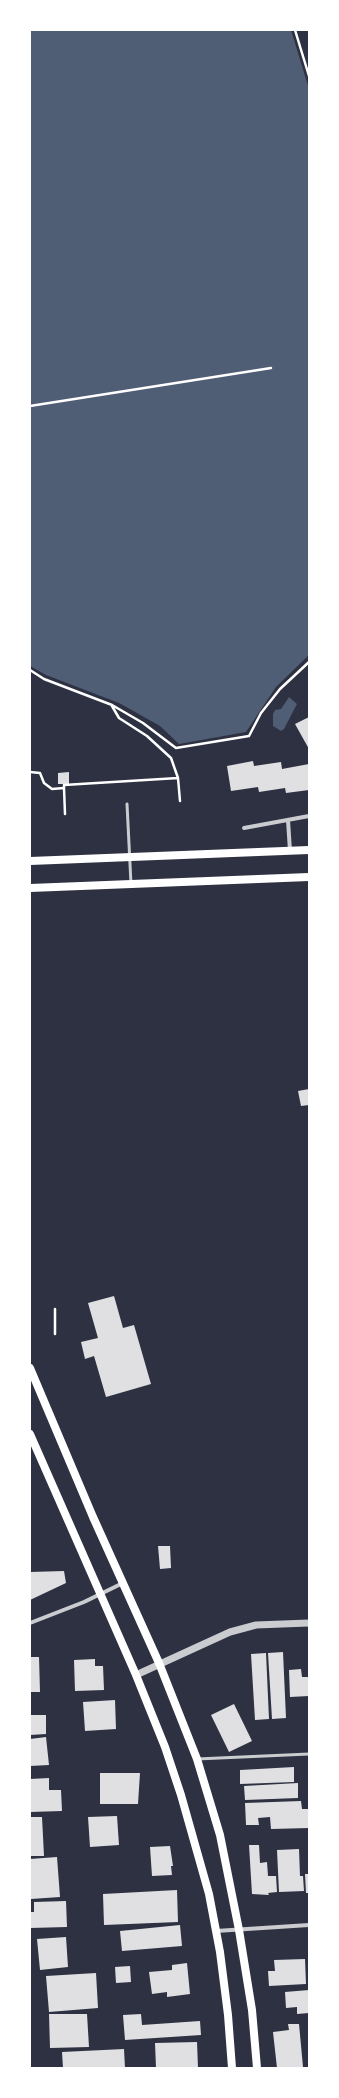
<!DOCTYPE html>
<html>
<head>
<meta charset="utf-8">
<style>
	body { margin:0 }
	#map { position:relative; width:339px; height:2098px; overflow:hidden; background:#2d3142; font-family:Figtree,sans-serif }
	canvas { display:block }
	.frame { position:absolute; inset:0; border:31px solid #fff; pointer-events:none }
</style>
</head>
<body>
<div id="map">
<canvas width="339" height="2098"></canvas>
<div class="frame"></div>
</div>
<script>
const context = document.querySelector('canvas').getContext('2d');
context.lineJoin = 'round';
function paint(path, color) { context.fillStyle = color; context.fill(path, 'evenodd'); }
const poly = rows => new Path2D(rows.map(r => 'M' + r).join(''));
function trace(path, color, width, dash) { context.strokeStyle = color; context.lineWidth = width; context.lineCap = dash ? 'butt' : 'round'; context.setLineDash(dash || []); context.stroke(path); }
paint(poly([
	[30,30,291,30,309,89,309,655,276,687,246,732,179,744,160,726,119,703,46,675,30,666],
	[289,697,297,704,284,729,281,731,273,726,273,714,275,710,281,709]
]), '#4f5d75');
paint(poly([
	[309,717,309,749,295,724],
	[253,761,254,766,281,762,282,769,309,764,309,790,286,793,285,788,259,792,258,787,231,791,227,766],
	[69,772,69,784,58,784,58,773],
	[309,1089,309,1105,301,1106,298,1091],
	[114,1296,123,1328,134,1325,151,1384,106,1397,94,1356,85,1359,81,1342,98,1338,88,1303],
	[158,1546,170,1546,171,1568,160,1569],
	[64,1571,66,1583,30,1600,30,1572],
	[283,1652,286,1718,272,1719,268,1653],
	[266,1653,269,1719,255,1720,251,1654],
	[30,1657,39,1657,40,1692,30,1692],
	[95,1659,95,1666,103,1666,104,1690,75,1691,74,1660],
	[301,1669,302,1677,309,1677,309,1696,290,1697,289,1670],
	[115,1700,116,1729,85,1731,83,1702],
	[234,1704,252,1741,229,1752,211,1715],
	[30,1715,46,1715,46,1734,30,1735],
	[46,1737,49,1765,30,1766,30,1739],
	[294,1767,294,1782,240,1784,240,1770],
	[100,1773,140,1773,138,1804,100,1804],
	[49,1778,49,1790,61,1790,62,1811,30,1812,30,1779],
	[298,1783,298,1798,245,1800,244,1786],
	[301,1801,302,1809,309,1809,309,1828,271,1829,270,1817,258,1818,259,1825,246,1825,245,1803],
	[117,1816,119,1845,90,1847,88,1817],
	[30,1817,42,1817,44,1856,30,1856],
	[249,1845,259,1845,260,1863,267,1862,268,1876,276,1876,277,1892,268,1893,269,1895,252,1894],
	[170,1846,173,1866,171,1866,172,1875,152,1876,150,1847],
	[299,1849,300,1876,303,1876,304,1891,279,1892,277,1850],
	[57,1857,60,1897,31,1899,30,1859],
	[305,1874,309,1874,309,1893,306,1893],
	[177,1890,178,1922,104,1925,103,1894],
	[66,1901,67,1927,30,1928,30,1912,34,1912,34,1902],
	[180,1925,182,1946,122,1951,120,1931],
	[66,1937,68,1967,40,1970,37,1939],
	[305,1959,306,1984,269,1986,268,1971,275,1971,274,1960],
	[187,1963,190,1994,167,1997,167,1992,152,1994,149,1972,172,1970,172,1965],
	[130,1966,131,1982,116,1983,115,1967],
	[96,1973,98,2008,49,2012,46,1976],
	[309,1990,309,2013,297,2014,297,2007,286,2008,285,1992],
	[49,2014,87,2014,89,2047,50,2048],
	[141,2014,142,2025,200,2021,201,2035,125,2040,123,2015],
	[288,2024,299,2024,303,2067,277,2068,273,2032,289,2030],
	[197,2042,198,2068,156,2068,155,2043],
	[124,2049,125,2068,63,2068,62,2052]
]), '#e0e0e3');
trace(poly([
	[295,30,309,76],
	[30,406,271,368],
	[30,670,44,679,112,705,143,723,176,748,249,736,261,713,280,689,309,662],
	[112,706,119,718,147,736,171,758,178,778,180,801],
	[30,772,40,773,44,783,52,789,64,788,64,785,178,778],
	[64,788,65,814],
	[55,1309,55,1334]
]), '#fff', 2.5);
trace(poly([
	[127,804,131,884],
	[197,1759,309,1754]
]), '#caccd0', 3);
trace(poly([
	[288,820,290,851],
	[244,828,309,816],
	[30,1623,84,1602,123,1583],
	[216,1931,309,1925]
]), '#caccd0', 4);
trace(poly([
	[136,1675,230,1632,256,1625,309,1623]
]), '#caccd0', 7);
trace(poly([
	[30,861,309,850],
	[30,888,309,877],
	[30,1368,93,1517,159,1663,197,1759,220,1835,239,1930,252,2010,257,2068],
	[30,1434,136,1675,165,1747,181,1795,209,1894,220,1952,228,2015,232,2068]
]), '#fff', 8);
</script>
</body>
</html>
